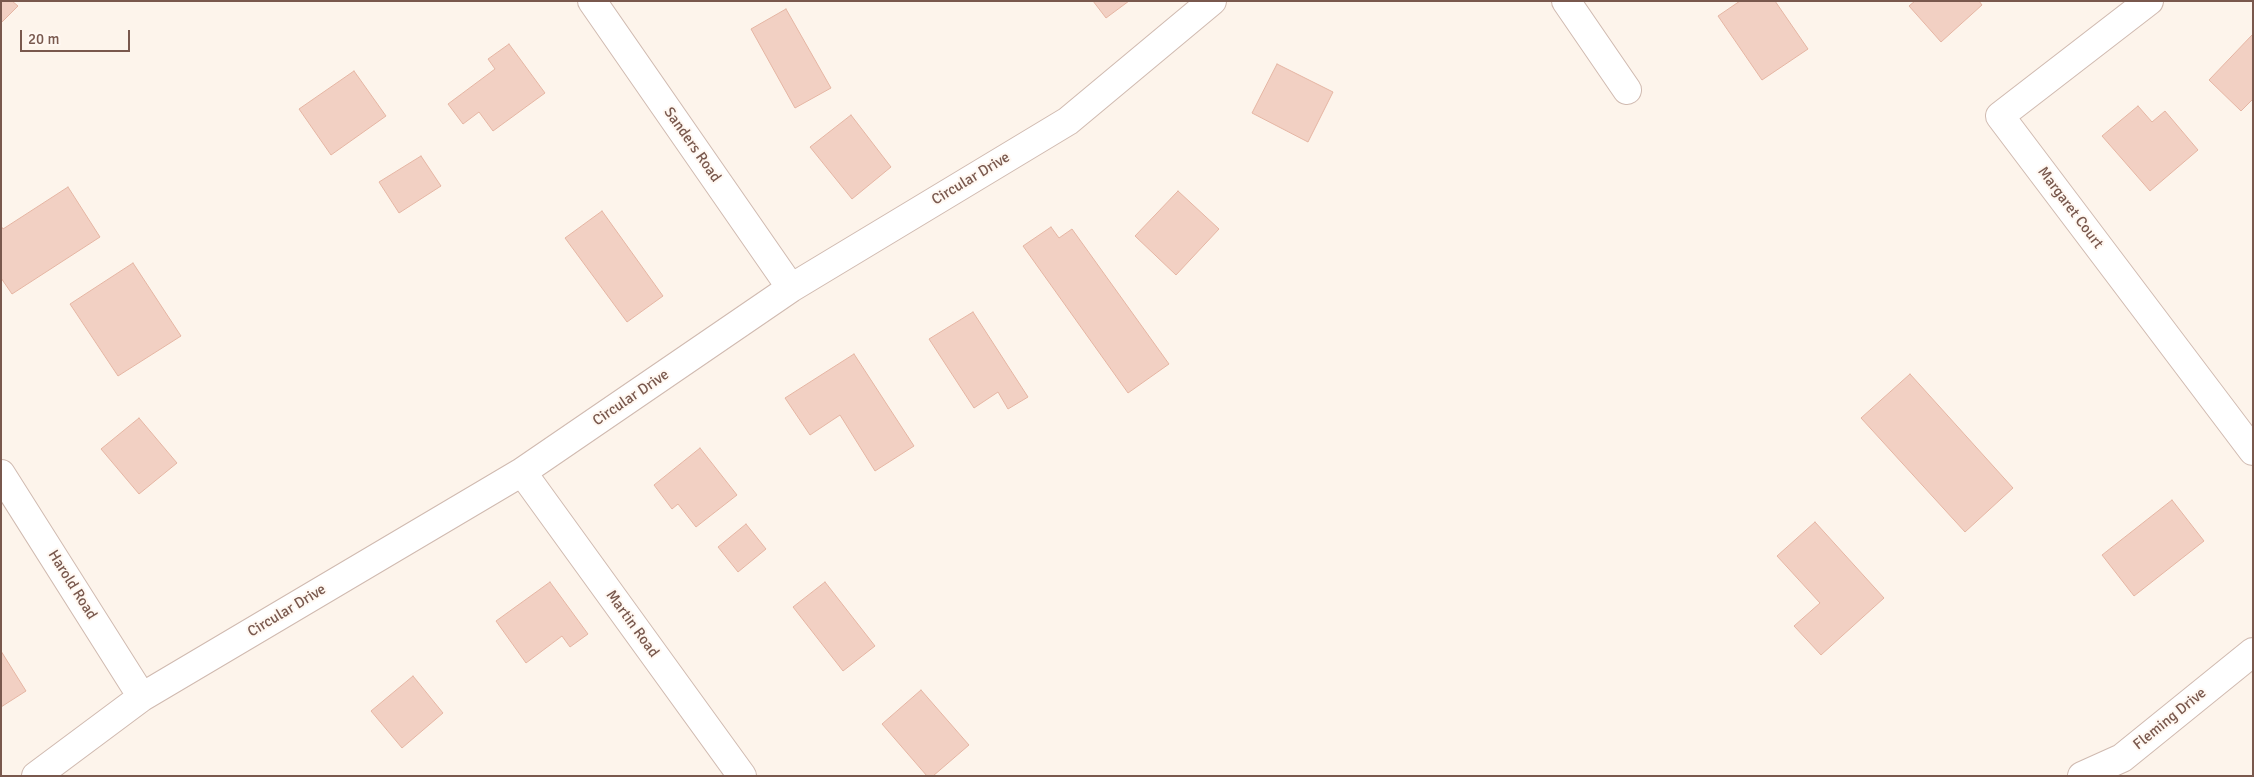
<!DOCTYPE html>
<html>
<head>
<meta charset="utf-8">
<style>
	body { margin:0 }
	#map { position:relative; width:2254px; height:777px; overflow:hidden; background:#fdf4eb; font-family:Signika,sans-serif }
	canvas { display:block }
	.frame { position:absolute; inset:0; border:2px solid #79584d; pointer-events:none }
	.scale { position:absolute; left:20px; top:30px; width:110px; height:22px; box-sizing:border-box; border:2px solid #79584d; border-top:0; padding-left:6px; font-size:15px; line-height:18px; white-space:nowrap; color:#79584d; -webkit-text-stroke:4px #fff8f2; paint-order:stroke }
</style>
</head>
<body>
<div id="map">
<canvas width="2254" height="777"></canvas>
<div class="frame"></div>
<div class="scale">20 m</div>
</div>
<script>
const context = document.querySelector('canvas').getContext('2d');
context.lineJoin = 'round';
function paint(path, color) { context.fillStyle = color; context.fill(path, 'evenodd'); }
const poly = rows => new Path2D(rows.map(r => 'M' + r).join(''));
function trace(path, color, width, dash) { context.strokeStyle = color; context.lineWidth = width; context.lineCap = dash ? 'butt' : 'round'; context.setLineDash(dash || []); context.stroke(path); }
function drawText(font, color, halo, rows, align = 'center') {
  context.font = font + ' Signika,sans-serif'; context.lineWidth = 4; context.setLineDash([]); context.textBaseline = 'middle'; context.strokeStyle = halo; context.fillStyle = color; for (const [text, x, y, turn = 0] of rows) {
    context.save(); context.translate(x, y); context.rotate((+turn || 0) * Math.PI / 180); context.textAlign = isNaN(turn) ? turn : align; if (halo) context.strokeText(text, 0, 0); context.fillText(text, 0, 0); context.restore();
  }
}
const building = poly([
	[1,1,12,1,18,6,1,23,1,1],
	[1093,1,1129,1,1106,18,1093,1],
	[1740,1,1775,1,1808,49,1762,80,1718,16,1740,1],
	[1915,1,1979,1,1982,5,1941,42,1909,6,1915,1],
	[786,9,831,88,795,108,751,29,786,9],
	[2253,34,2253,99,2241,111,2209,80,2253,34],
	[509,44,545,93,493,131,479,112,463,124,448,104,495,69,488,59,509,44],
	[1277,64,1333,92,1308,142,1252,113,1277,64],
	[354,71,386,116,331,155,299,109,354,71],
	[2138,106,2152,122,2165,111,2198,150,2150,191,2102,136,2138,106],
	[851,115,891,167,852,199,810,147,851,115],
	[421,156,441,186,399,213,379,182,421,156],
	[68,187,100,237,12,294,1,278,1,226,3,229,68,187],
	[1178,191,1219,229,1176,275,1135,236,1178,191],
	[602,211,663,296,627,322,565,238,602,211],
	[1051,227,1059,238,1072,229,1169,364,1128,393,1023,246,1051,227],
	[133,263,181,336,118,376,70,304,133,263],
	[973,312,1028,397,1008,409,998,392,974,408,929,339,973,312],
	[854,354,914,446,875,471,840,415,810,435,785,398,854,354],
	[1910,374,2013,488,1965,532,1861,418,1910,374],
	[139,418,177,463,139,494,101,449,139,418],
	[700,448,737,495,696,527,678,504,672,509,654,485,700,448],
	[2172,500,2204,541,2134,596,2102,555,2172,500],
	[1815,522,1884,598,1821,655,1794,626,1820,603,1777,556,1815,522],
	[746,524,766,549,738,572,718,547,746,524],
	[550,582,588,634,570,647,562,636,526,663,496,621,550,582],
	[825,582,875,646,843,671,793,607,825,582],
	[1,651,26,691,1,707,1,651],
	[413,676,443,713,402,748,371,711,413,676],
	[921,690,969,745,933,776,927,776,882,724,921,690]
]);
paint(building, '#f2d0c3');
trace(building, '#e5b5a3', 1);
const minor = poly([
	[592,1,791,288],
	[1566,1,1627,90],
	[2149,1,2000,116,2253,451],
	[522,472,742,776],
	[1,474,142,697],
	[36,776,142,697,522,472,791,288,1068,121,1212,1],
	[2082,776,2122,758,2253,652]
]);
trace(minor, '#d0bab0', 30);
trace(minor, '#fff', 28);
drawText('15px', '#79584d', '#fff8f2', [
	["Sanders Road",692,145,55],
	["Circular Drive",971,179,-31],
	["Margaret Court",2070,208,53],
	["Circular Drive",631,398,-34],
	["Harold Road",72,585,58],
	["Circular Drive",287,611,-31],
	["Martin Road",632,624,54],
	["Fleming Drive",2170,719,-39]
]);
</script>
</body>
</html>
